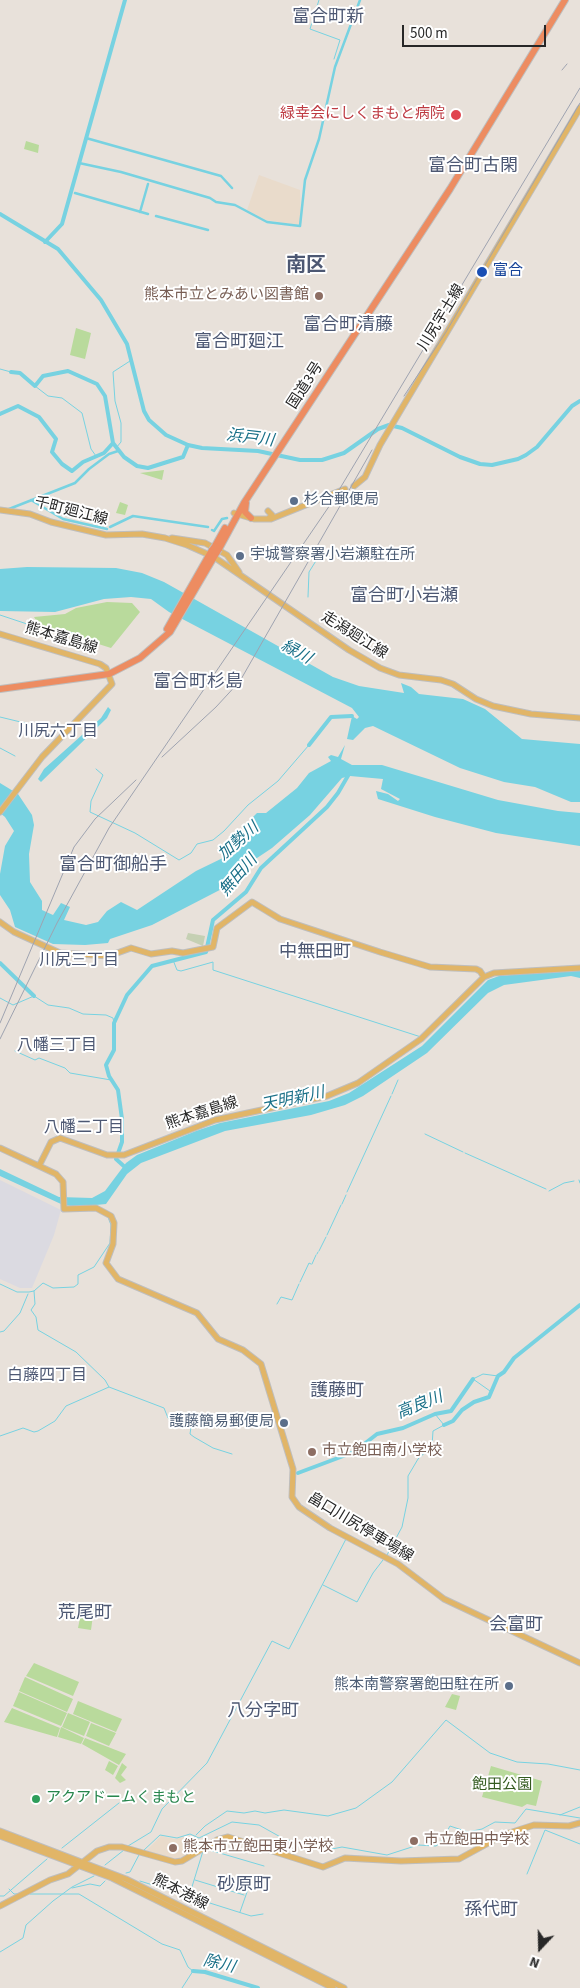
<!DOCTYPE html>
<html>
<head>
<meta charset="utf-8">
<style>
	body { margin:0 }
	#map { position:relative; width:580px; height:1988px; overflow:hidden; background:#e8e1da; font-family:"Source Sans 3",sans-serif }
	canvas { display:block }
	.north { position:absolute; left:515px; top:1923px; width:50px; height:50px; -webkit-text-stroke:4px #fff; paint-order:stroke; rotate:201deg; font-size:14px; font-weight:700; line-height:20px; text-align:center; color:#272727 }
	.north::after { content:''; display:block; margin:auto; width:18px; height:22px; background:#272727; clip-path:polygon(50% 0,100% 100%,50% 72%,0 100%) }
	.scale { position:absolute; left:402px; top:25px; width:144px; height:22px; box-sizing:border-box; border:2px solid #272727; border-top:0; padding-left:6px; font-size:15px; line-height:18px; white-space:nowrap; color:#272727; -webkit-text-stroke:4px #fff; paint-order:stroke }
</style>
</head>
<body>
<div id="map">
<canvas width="580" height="1988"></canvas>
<div class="north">N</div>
<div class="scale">500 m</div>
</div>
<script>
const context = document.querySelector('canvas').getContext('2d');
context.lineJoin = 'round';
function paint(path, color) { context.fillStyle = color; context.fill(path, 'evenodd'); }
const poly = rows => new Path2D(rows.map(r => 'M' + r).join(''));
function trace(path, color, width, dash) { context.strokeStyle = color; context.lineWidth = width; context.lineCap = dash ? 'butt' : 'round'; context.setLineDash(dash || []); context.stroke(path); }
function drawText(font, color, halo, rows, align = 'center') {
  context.font = font + ' "Source Sans 3","Noto Sans JP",sans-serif'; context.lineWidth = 4; context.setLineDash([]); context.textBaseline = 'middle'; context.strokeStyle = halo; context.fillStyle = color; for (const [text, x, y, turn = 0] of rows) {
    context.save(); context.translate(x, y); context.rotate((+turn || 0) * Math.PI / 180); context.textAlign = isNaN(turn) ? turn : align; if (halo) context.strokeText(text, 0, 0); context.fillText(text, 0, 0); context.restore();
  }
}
paint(poly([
	[0,1180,61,1210,54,1235,32,1288,20,1288,0,1279]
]), '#dbdae1');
paint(poly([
	[259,175,300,190,301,224,297,225,266,220,247,210],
	[161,1836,174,1839,190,1836,199,1837,193,1839,192,1845,196,1846,196,1852,180,1861,145,1852]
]), '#e9dbcb');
paint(poly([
	[26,141,39,145,38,153,24,149],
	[76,328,91,333,85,359,70,355],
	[164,470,162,480,140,473],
	[120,502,128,505,125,515,116,513],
	[107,602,132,603,140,612,111,648,39,625,34,617,65,614,76,608],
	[82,1608,94,1608,91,1630,78,1628],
	[34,1663,79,1682,73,1696,26,1676],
	[25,1677,73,1699,67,1712,19,1691],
	[19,1692,67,1713,61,1726,13,1706],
	[452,1694,460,1696,456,1710,445,1707],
	[78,1701,122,1719,116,1732,73,1714],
	[12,1708,60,1728,57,1737,4,1722],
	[68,1713,90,1722,84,1736,62,1727],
	[91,1723,116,1733,109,1746,86,1736],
	[61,1727,84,1738,81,1744,58,1737],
	[85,1738,126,1754,119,1765,82,1744],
	[109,1761,118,1766,113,1775,105,1770],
	[122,1763,127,1767,121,1775,126,1780,120,1783,115,1778],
	[491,1766,542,1781,536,1806,527,1804,522,1807,482,1797]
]), '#b9da9c');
paint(poly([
	[188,933,205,936,203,946,186,939]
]), '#c5d0b3');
paint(poly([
	[27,567,116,568,142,573,164,582,333,677,359,686,404,693,401,683,411,687,419,694,463,699,485,709,522,739,580,744,580,802,571,802,535,787,504,782,460,768,373,726,365,728,353,740,347,739,352,716,357,719,359,717,352,708,169,612,151,599,131,597,104,599,55,612,0,611,0,569],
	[108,707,111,710,107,718,41,782,38,779,44,769,101,718],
	[345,745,341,759,352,765,382,765,498,800,558,811,580,813,580,846,496,833,435,817,378,799,376,791,388,794,398,801,400,799,381,789,383,779,350,776,342,778,310,815,272,848,251,862,241,879,152,925,110,939,108,943,85,945,53,944,15,927,10,910,0,895,0,874,5,846,14,831,5,817,0,813,0,783,18,794,32,815,34,825,29,854,30,882,42,901,42,910,53,915,61,903,70,907,64,920,86,925,98,922,107,911,121,902,137,910,196,871,229,855,247,840,245,834,255,824,253,817,257,813,266,813,297,788,309,773,331,761,328,757,331,755,338,757],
	[570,970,580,971,580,978,571,976,504,985,488,993,427,1053,363,1096,345,1105,311,1115,225,1131,141,1163,127,1174,106,1204,75,1207,61,1204,0,1176,0,1169,59,1197,92,1198,105,1191,126,1163,137,1155,196,1131,220,1123,329,1101,349,1093,422,1046,488,980,499,976]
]), '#77d2e1');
trace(poly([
	[319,0,310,29,340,40,334,59],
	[0,369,11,372],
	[35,386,48,396,62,398,82,413,91,449,96,456],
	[116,448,121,442,121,423,115,401,113,372,130,361],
	[308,597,309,572,319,556],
	[0,615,39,628,73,633],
	[0,717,33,725],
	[0,748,15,756],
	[96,769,103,775,91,801,90,812,135,833,179,860,191,853,197,844,213,840,224,831,248,805,278,781,309,745],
	[173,960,177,970,181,971,213,962,213,970,421,1037],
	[0,998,13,1005,34,996,48,1005,69,1008,83,1014,106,1015,113,1018,114,1023],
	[15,1051,35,1060,39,1058,65,1068,70,1073,111,1080],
	[392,1094,398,1080],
	[425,1134,463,1152],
	[465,1153,546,1189],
	[579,1180,580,1183],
	[549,1191,564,1183,574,1181],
	[347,1192,391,1096],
	[342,1204,346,1195],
	[327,1235,341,1205],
	[319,1251,326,1237],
	[317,1254,318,1252],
	[312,1264,316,1255],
	[300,1282,309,1263,311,1264],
	[0,1284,17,1292,29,1292,34,1291,43,1283,53,1288,74,1287,78,1284,78,1275,94,1267,110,1243,111,1225,108,1217],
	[277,1304,281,1297,292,1300,299,1284],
	[0,1332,4,1331,20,1313,28,1294],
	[109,1387,164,1408,168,1418,189,1425,191,1427,190,1434,194,1437,213,1448,232,1454],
	[490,1391,473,1379,483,1374,498,1376],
	[0,1436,23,1428,34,1432,38,1431,55,1421,66,1406,109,1387,105,1380,76,1352,38,1330,36,1317,31,1310,35,1304,34,1291],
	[387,1555,402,1527,408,1498,408,1476,418,1459,432,1446,433,1431,444,1425,435,1414],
	[323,1585,357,1602,373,1573,383,1560],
	[560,1815,580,1807],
	[196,1835,205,1826,227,1811,244,1813,255,1811,265,1813,284,1810,328,1816,356,1808,392,1782,446,1720,490,1753,517,1762,548,1764,580,1770],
	[128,1846,151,1832,162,1809,207,1763,272,1641,289,1649,346,1539],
	[62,1848,119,1803],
	[206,1849,264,1866],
	[143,1851,160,1835,177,1838,190,1834,199,1838,232,1822,259,1825,284,1839,297,1842,317,1843,332,1849,342,1847,387,1855,418,1845,436,1846,441,1842,450,1826,468,1832,482,1829,495,1822,515,1823,526,1809,580,1818],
	[105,1865,124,1850],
	[126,1873,130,1872,140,1853],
	[527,1874,545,1830,580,1844],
	[195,1880,244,1895],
	[140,1881,251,1916,263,1914],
	[72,1888,90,1884,100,1886,105,1881],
	[9,1889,14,1894,18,1894],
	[30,1894,79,1894,162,1944,180,1950,188,1967,193,1971,182,1988],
	[0,1896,4,1896,47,1859],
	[187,1903,203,1851],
	[240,1912,253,1875],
	[0,1952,23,1938,26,1925,53,1901,72,1887,94,1876]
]), '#77d2e1', 1);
trace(poly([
	[86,138,221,176,232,188],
	[79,163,121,172,210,198,216,202,235,205,267,222,300,226,305,180,319,139,335,67,360,0],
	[75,193,148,214],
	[140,212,148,184],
	[156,216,208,230],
	[31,500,63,519,107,529],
	[9,509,75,483,89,469,109,454,118,451],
	[110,527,133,516,208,527],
	[212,530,214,531,222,519,227,518]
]), '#77d2e1', 2.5);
trace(poly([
	[0,214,58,249,101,300,127,344,144,411,149,420,166,435,188,445,202,448,258,451,300,460,322,460,344,453,378,429,389,425,402,428,460,457,480,464,492,465,518,459,526,455,537,447,572,406,580,401],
	[45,242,62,224,125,0],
	[11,372,20,373,35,386,43,376,68,371,97,384,105,396,113,443,124,457,137,466,148,468,183,457,188,445],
	[0,414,18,406,39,417,56,439,52,452,62,464,72,471,83,462,104,453,113,443],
	[309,745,331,717,352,716],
	[0,963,34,996],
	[127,1169,116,1159,122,1142,122,1119,118,1090,109,1076,106,1065,114,1050,114,1023,127,995,152,966,206,952,213,920,246,892,261,868,327,807,338,793,349,774],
	[444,1425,453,1421,462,1410,474,1402,489,1397,498,1376,504,1372,514,1358,580,1305],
	[298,1473,354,1452,377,1434,403,1428,435,1414,451,1411,473,1379],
	[193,1971,205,1972,258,1988]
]), '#77d2e1', 4);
const major = poly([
	[354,486,365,477,380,445,580,108],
	[0,510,30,514,51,522,106,535,142,534,165,538,187,545,214,557,349,650,380,668,399,675,441,680,453,684,476,699,493,706,531,714,580,718],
	[268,511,272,515,269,518],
	[234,513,254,519,271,519,345,489],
	[172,538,205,543,227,555,239,572],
	[0,634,100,664,106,668,112,684,42,757,0,812],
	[0,922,14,932,60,953,109,956,131,948,151,954,172,951,183,953,213,947,217,928,252,902,280,919,380,952,430,967,476,969,480,971,484,977],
	[0,1148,39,1166,51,1142,60,1138,107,1155,124,1155,215,1120,327,1096,358,1083,421,1039,484,977,494,973,580,968],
	[39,1166,56,1174,63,1182,64,1209,96,1208,111,1216,114,1223,113,1244,106,1263,118,1279,197,1313,218,1339,243,1350,261,1364,293,1469,292,1497,299,1507,330,1528,398,1564,444,1599,580,1663],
	[0,1831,126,1879,344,1988],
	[0,1836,112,1878,333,1988],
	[0,1906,50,1880,68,1874,97,1851,109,1847,122,1847,175,1862,182,1861,217,1840,228,1837,323,1867,345,1858,401,1861,459,1859,503,1835,534,1825,569,1826,580,1823]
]);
const highway = poly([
	[246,503,245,512,251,518],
	[215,546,225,528],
	[219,549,244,503,450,189,565,0],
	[167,629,212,550],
	[0,689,109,674,140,658,170,632,217,552]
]);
trace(major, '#bebebe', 7);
trace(highway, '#bebebe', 8);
trace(major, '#e1b567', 5);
trace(highway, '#ed8c61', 6);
trace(poly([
	[562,70,567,64],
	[404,396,446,332,580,103],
	[162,757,216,707,240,681,372,450],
	[0,1023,74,847,95,819,136,780],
	[0,1039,57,923,109,828,330,505,580,88]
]), '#9ea3b0', 1);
const highwayBridge = poly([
	[212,550,215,546],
	[217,552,219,549]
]);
trace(highwayBridge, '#bebebe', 8, []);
trace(highwayBridge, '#ed8c61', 6);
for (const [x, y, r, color] of [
	[456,115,6,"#e0444e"],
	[482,272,6,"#1a4fb4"],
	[319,296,5,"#8d6e63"],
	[294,501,5,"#5c6f8a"],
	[240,556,5,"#5c6f8a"],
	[284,1423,5,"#5c6f8a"],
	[312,1452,5,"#8d6e63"],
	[509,1686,5,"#5c6f8a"],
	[36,1799,5,"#2e9e5b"],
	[414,1841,5,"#8d6e63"],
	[173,1848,5,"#8d6e63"]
]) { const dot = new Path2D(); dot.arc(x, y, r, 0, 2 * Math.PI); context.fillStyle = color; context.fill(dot); trace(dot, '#fff', 2); }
drawText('15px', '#be3a42', '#fff', [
	["緑幸会にしくまもと病院",445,115]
], 'right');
drawText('15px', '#164399', '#fff', [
	["富合",493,272]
], 'left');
drawText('15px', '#785e54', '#fff', [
	["熊本市立とみあい図書館",309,296,"right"],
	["市立飽田南小学校",322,1452],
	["市立飽田中学校",424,1841],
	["熊本市立飽田東小学校",183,1848]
], 'left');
drawText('15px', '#272727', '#fff', [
	["川尻宇土線",442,318,-59],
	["国道3号",306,386,-57],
	["千町廻江線",71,512,14],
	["走潟廻江線",354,636,32],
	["熊本嘉島線",61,639,17],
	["熊本嘉島線",202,1114,-18],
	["畠口川尻停車場線",360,1528,31],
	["熊本港線",180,1893,27]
]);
drawText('15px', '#4e5e75', '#fff', [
	["杉合郵便局",304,501],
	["宇城警察署小岩瀬駐在所",250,556],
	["護藤簡易郵便局",274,1423,"right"],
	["熊本南警察署飽田駐在所",499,1686,"right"]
], 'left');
drawText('15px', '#345b20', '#fff', [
	["飽田公園",502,1786]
]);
drawText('15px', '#27864d', '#fff', [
	["アクアドームくまもと",46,1799]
], 'left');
drawText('italic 16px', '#1a7088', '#fff', [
	["浜戸川",250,439,7],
	["緑川",296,653,29],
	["加勢川",239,842,-41],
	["無田川",239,876,-49],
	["天明新川",293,1100,-12],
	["高良川",420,1406,-22],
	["除川",219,1965,13]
]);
drawText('16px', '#4d5873', '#fff', [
	["川尻六丁目",58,732],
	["川尻三丁目",79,961],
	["八幡三丁目",57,1046],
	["八幡二丁目",84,1128],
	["白藤四丁目",47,1376]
]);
drawText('18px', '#4d5873', '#fff', [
	["富合町新",328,18],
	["富合町古閑",473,167],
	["富合町清藤",348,326],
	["富合町廻江",239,343],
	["富合町小岩瀬",404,597],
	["富合町杉島",198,683],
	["富合町御船手",113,866],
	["中無田町",315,953],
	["護藤町",337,1392],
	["荒尾町",85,1614],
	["会富町",516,1626],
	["八分字町",263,1712],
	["砂原町",244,1886],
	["孫代町",491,1911]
]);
drawText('bold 20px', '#4d5873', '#fff', [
	["南区",306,267]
]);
</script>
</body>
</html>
